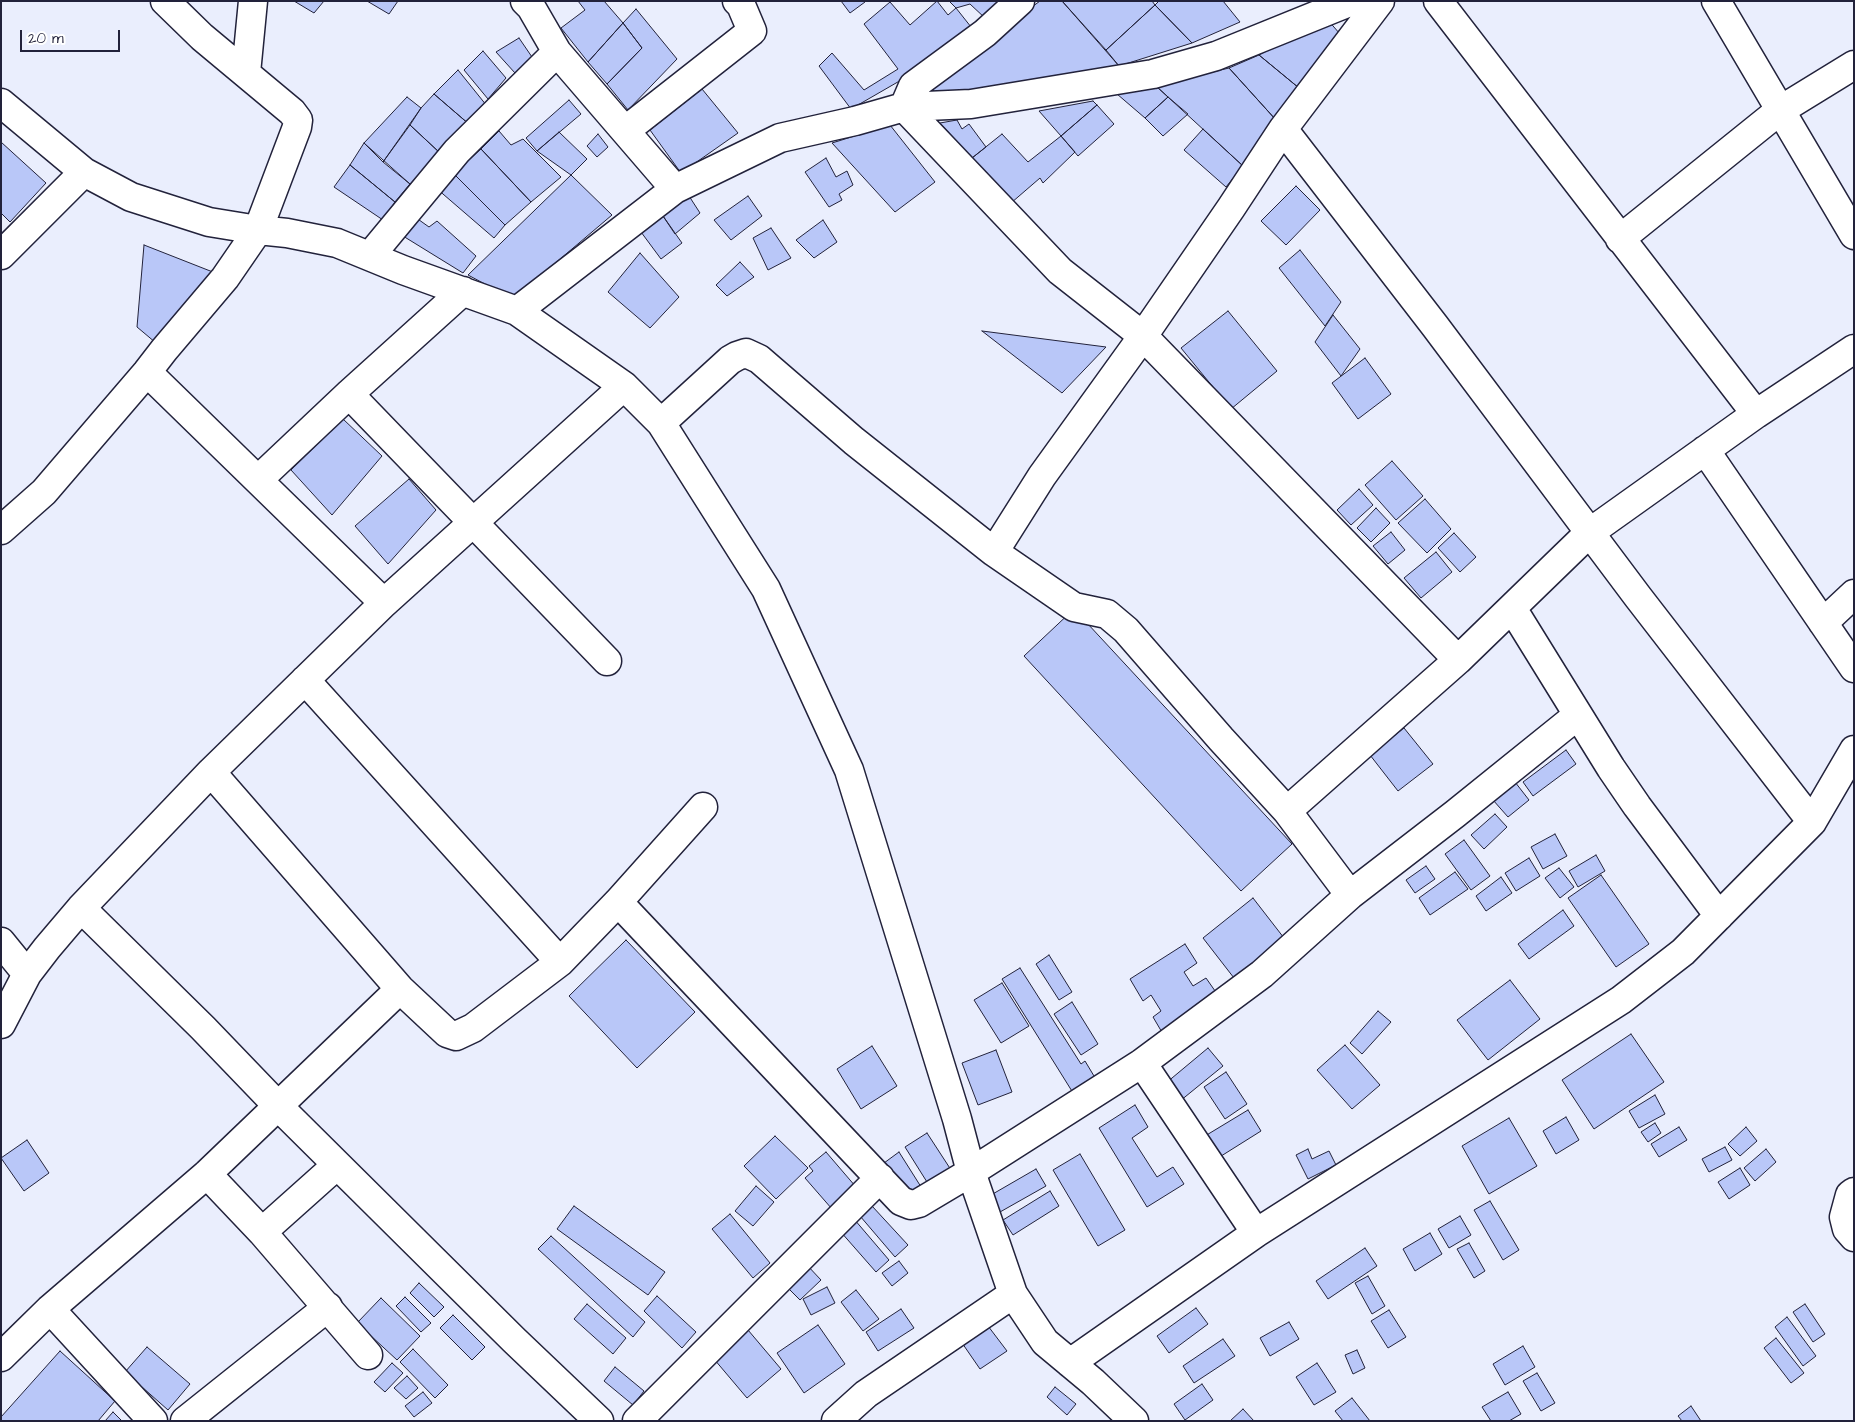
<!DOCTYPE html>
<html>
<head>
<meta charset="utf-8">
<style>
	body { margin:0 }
	#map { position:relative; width:1855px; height:1422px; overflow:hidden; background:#eaeefd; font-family:"Architects Daughter",sans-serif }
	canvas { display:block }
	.frame { position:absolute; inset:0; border:2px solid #22223b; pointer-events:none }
	.scale { position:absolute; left:20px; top:30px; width:100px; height:22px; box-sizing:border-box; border:2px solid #22223b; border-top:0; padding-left:6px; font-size:15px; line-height:18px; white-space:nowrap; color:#22223b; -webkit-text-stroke:4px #fff; paint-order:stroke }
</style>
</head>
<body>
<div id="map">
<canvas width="1855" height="1422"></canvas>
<div class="frame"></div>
<div class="scale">20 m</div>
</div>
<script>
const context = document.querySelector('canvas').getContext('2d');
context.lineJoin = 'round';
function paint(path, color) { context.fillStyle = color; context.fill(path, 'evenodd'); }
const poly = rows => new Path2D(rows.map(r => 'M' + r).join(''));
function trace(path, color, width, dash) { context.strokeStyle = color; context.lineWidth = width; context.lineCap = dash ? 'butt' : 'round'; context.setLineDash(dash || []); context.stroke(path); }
const building = poly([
	[294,1,324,1,314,13,294,1],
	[367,1,398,1,389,14,367,1],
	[578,1,604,1,623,23,588,62,561,28,585,10,578,1],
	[841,1,865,1,865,2,850,13,841,1],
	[937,1,948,15,956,8,975,32,948,53,851,109,819,66,832,53,864,90,898,69,864,24,890,2,910,25,937,1],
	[949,1,1000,1,985,18,970,4,956,8,949,1],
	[1040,1,1062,1,1119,66,970,95,920,96,959,61,1040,1],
	[1062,1,1152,1,1155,5,1106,50,1062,1],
	[1159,1,1223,1,1240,22,1192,43,1155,5,1159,1],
	[1155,5,1192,43,1119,66,1106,50,1155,5],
	[636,9,677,59,628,110,607,84,642,48,623,23,636,9],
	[1327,19,1340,34,1299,88,1259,55,1327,19],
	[623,23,642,48,607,84,588,62,623,23],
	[519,38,532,57,515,73,496,52,519,38],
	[483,51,506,78,488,99,464,70,483,51],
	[1259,55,1299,88,1276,120,1229,68,1259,55],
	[1229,68,1276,120,1243,166,1156,86,1229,68],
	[458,70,487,106,470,125,434,94,458,70],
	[1156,86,1168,97,1145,118,1117,94,1156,86],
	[702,89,738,133,681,173,650,130,702,89],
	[434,94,470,125,440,153,410,125,421,108,434,94],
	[407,97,421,108,383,162,364,143,407,97],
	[1168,97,1188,114,1163,136,1145,118,1168,97],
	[569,100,581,114,537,151,526,138,569,100],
	[1093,101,1097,105,1061,136,1039,111,1093,101],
	[1097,105,1114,124,1078,156,1061,136,1097,105],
	[957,120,962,129,969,124,986,147,972,158,940,123,957,120],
	[410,125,440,153,410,184,383,162,410,125],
	[890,125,935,182,895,212,832,143,890,125],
	[1203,129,1243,166,1226,187,1184,150,1203,129],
	[499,131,511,145,523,139,561,177,531,202,481,149,499,131],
	[559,132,587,159,571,175,537,151,559,132],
	[598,134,608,147,597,157,587,146,598,134],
	[1002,134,1028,162,1061,136,1075,152,1043,183,1040,178,1011,203,972,158,1002,134],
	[1,142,46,183,10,222,1,213,1,142],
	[364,143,410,184,395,202,350,165,364,143],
	[481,149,531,202,505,225,454,174,481,149],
	[826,158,836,177,847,171,853,185,839,194,842,200,829,207,805,172,826,158],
	[350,165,395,202,383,220,334,187,350,165],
	[454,174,505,225,494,238,436,188,454,174],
	[571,175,612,215,513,299,468,275,571,175],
	[1296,186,1320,210,1286,245,1261,221,1296,186],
	[689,196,700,213,675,234,663,216,689,196],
	[748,196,762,216,731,240,714,220,748,196],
	[663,216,682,243,661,259,641,232,663,216],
	[415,217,429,227,437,221,476,256,463,273,403,236,415,217],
	[823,220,837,242,814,258,796,240,823,220],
	[771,228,791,258,768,270,753,238,771,228],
	[144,245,223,276,162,348,137,327,144,245],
	[1300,250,1341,302,1325,326,1279,268,1300,250],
	[640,253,679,297,650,328,608,292,640,253],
	[740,262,754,277,727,296,716,285,740,262],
	[1228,311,1277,371,1231,409,1181,348,1228,311],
	[1333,315,1360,349,1341,376,1315,342,1333,315],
	[982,331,1106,347,1062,393,982,331],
	[1365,358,1391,394,1358,419,1332,383,1365,358],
	[343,419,382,456,332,515,291,470,343,419],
	[1392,461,1423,496,1396,520,1365,485,1392,461],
	[409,479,436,510,388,564,355,526,409,479],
	[1359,489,1373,505,1351,525,1337,510,1359,489],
	[1425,499,1451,529,1427,553,1398,523,1425,499],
	[1376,508,1390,523,1371,542,1357,528,1376,508],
	[1391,532,1405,550,1388,564,1373,546,1391,532],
	[1454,533,1476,557,1460,572,1438,548,1454,533],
	[1436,552,1452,572,1421,598,1404,578,1436,552],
	[1074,609,1292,844,1241,891,1024,656,1074,609],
	[1404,728,1433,764,1398,791,1370,755,1404,728],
	[1566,750,1576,764,1533,796,1523,782,1566,750],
	[1515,782,1529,800,1508,817,1493,800,1515,782],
	[1495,814,1507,827,1484,849,1471,835,1495,814],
	[1555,834,1567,856,1543,869,1531,847,1555,834],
	[1464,840,1490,876,1471,890,1445,854,1464,840],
	[1596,855,1605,871,1578,887,1569,871,1596,855],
	[1529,858,1540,876,1516,891,1505,873,1529,858],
	[1426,866,1435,879,1415,893,1406,880,1426,866],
	[1559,868,1574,887,1560,898,1545,878,1559,868],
	[1455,872,1468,889,1430,915,1419,898,1455,872],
	[1601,875,1649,944,1616,967,1568,898,1601,875],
	[1501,877,1512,893,1486,911,1476,896,1501,877],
	[1253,898,1284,938,1234,978,1203,938,1253,898],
	[1563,910,1574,926,1529,959,1518,944,1563,910],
	[626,940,695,1012,637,1068,569,996,626,940],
	[1185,944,1197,963,1184,972,1193,986,1206,978,1220,998,1163,1034,1153,1017,1161,1011,1151,995,1143,1001,1130,979,1185,944],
	[1049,955,1072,992,1059,1000,1036,964,1049,955],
	[1020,968,1081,1064,1085,1061,1097,1081,1075,1096,1002,979,1020,968],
	[1510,980,1540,1019,1488,1060,1457,1020,1510,980],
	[1002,983,1029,1026,1001,1043,974,1000,1002,983],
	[1072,1002,1098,1044,1081,1055,1054,1014,1072,1002],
	[1378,1011,1391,1022,1362,1054,1350,1043,1378,1011],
	[1631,1034,1664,1082,1594,1129,1562,1080,1631,1034],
	[1345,1045,1380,1085,1352,1109,1317,1070,1345,1045],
	[872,1046,897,1086,861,1109,837,1069,872,1046],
	[1208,1048,1223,1066,1180,1101,1166,1083,1208,1048],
	[996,1050,1012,1092,978,1105,962,1063,996,1050],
	[1226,1072,1247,1104,1225,1119,1204,1087,1226,1072],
	[1655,1095,1665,1114,1639,1128,1629,1111,1655,1095],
	[1135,1105,1148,1127,1132,1138,1157,1177,1173,1167,1184,1184,1147,1207,1099,1128,1135,1105],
	[1248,1110,1261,1131,1218,1158,1205,1136,1248,1110],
	[1566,1117,1579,1140,1556,1154,1543,1131,1566,1117],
	[1509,1118,1537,1166,1489,1194,1462,1146,1509,1118],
	[1655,1123,1661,1133,1648,1142,1641,1132,1655,1123],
	[1679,1127,1687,1140,1659,1157,1651,1144,1679,1127],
	[1746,1127,1757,1141,1740,1156,1728,1144,1746,1127],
	[927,1133,955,1176,932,1190,905,1147,927,1133],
	[775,1136,808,1168,776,1199,744,1166,775,1136],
	[27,1140,49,1173,24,1191,1,1158,27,1140],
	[1725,1147,1732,1160,1709,1172,1702,1159,1725,1147],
	[1308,1149,1312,1159,1329,1151,1336,1165,1308,1179,1296,1155,1308,1149],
	[1766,1149,1776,1162,1755,1181,1744,1168,1766,1149],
	[826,1152,856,1187,832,1209,805,1178,813,1171,809,1166,826,1152],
	[899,1152,923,1190,908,1200,884,1163,899,1152],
	[1080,1154,1125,1230,1098,1246,1053,1170,1080,1154],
	[1740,1168,1750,1185,1729,1199,1718,1182,1740,1168],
	[1036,1169,1046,1186,1000,1212,991,1195,1036,1169],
	[756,1186,774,1202,753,1226,735,1211,756,1186],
	[1050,1191,1059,1206,1013,1235,1003,1220,1050,1191],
	[1490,1201,1519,1250,1503,1260,1474,1210,1490,1201],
	[574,1206,665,1272,648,1295,557,1229,574,1206],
	[872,1206,908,1245,895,1257,860,1216,872,1206],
	[730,1214,770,1263,753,1278,712,1229,730,1214],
	[1460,1216,1471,1235,1449,1248,1438,1229,1460,1216],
	[854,1219,889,1260,876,1272,840,1231,854,1219],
	[1430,1233,1442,1254,1415,1271,1403,1249,1430,1233],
	[551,1236,645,1322,633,1337,538,1249,551,1236],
	[1469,1243,1485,1271,1474,1278,1457,1249,1469,1243],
	[1365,1248,1377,1266,1328,1299,1316,1281,1365,1248],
	[899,1261,908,1273,892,1286,882,1273,899,1261],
	[806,1264,821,1280,800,1300,785,1285,806,1264],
	[1368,1276,1385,1306,1372,1314,1355,1283,1368,1276],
	[419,1283,444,1307,434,1317,410,1293,419,1283],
	[827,1287,835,1303,811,1315,803,1299,827,1287],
	[856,1290,879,1319,863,1331,841,1302,856,1290],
	[657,1296,696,1332,682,1348,644,1311,657,1296],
	[405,1297,431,1323,421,1332,396,1306,405,1297],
	[381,1298,420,1336,397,1360,357,1323,381,1298],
	[587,1304,626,1338,613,1354,574,1319,587,1304],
	[1805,1304,1825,1334,1813,1342,1793,1312,1805,1304],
	[1196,1308,1208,1324,1169,1353,1157,1336,1196,1308],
	[901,1309,914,1328,878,1351,866,1332,901,1309],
	[1389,1310,1406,1337,1388,1348,1371,1321,1389,1310],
	[453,1315,485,1347,472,1360,440,1328,453,1315],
	[1787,1317,1816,1356,1803,1366,1775,1327,1787,1317],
	[985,1322,1007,1351,980,1369,960,1340,985,1322],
	[1289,1322,1299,1339,1270,1356,1260,1338,1289,1322],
	[818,1325,845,1364,804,1393,777,1353,818,1325],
	[748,1330,781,1369,747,1398,714,1359,748,1330],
	[1776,1338,1804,1373,1791,1383,1764,1348,1776,1338],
	[1223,1339,1235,1356,1194,1383,1183,1366,1223,1339],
	[1523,1346,1535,1367,1505,1385,1493,1364,1523,1346],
	[147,1347,190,1384,168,1410,125,1372,147,1347],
	[413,1349,448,1385,435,1398,400,1362,413,1349],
	[1357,1350,1365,1368,1353,1374,1345,1355,1357,1350],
	[60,1351,115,1401,98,1421,1,1421,1,1417,60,1351],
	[392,1363,403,1373,385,1392,374,1382,392,1363],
	[1317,1363,1336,1392,1314,1405,1296,1377,1317,1363],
	[615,1367,644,1391,633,1405,604,1381,615,1367],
	[1537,1373,1555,1403,1541,1411,1523,1381,1537,1373],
	[407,1376,418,1388,406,1399,394,1388,407,1376],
	[1202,1384,1213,1400,1185,1420,1174,1404,1202,1384],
	[1055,1387,1076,1404,1067,1415,1047,1397,1055,1387],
	[423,1392,432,1403,414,1417,405,1406,423,1392],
	[1508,1392,1521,1414,1509,1421,1491,1421,1482,1407,1508,1392],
	[1352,1398,1370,1421,1343,1421,1335,1411,1352,1398],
	[1691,1406,1701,1421,1682,1421,1678,1416,1691,1406],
	[1243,1409,1254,1421,1230,1421,1243,1409],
	[113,1412,122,1421,105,1421,113,1412]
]);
paint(building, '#b9c7f8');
trace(building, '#22223b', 1);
const minor = poly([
	[525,1,531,7,557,52,675,189],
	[1020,1,985,33,913,86,904,107,1060,271,1143,336,1458,660],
	[1438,1,1756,414],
	[1716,1,1854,235],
	[246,73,253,1],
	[1,103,84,172,131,197,209,222,258,230,287,233,337,243,403,270,517,311,624,386,661,423,766,589,849,770,957,1119,971,1172,1013,1294,1045,1342,1093,1382,1134,1421],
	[1283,129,1435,326,1638,597,1812,822],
	[626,130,752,31,741,5,737,1],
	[1620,239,1779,111,1854,65],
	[1,255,84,172],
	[370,256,457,151,557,52],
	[517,311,675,189,780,138,855,121,904,107,971,104,1153,74,1216,56,1352,1],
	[147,372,384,603],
	[349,394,607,661],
	[661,423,730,360,737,356,746,353,759,359,854,441,994,552,1074,607,1107,614,1126,630,1221,739,1287,811,1350,895],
	[1705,450,1854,668],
	[259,479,349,394,463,291],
	[1,530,44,492,147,372,164,350,225,278,258,230,297,127,298,120,292,112,202,37,165,1],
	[994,552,1042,476,1143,336,1231,208,1283,129,1380,1],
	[1512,608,1611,768,1637,806,1719,916],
	[1823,623,1854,594],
	[305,680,560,962],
	[211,772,400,989,447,1033,456,1036,473,1028,560,962,618,902,703,807],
	[1287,811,1458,660,1589,533,1756,414,1854,349],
	[618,902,901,1201,911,1205,919,1203,971,1172,1142,1063,1262,974,1350,895,1455,814,1578,715],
	[81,908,203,1028,278,1106,514,1340,599,1421],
	[1,942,27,974],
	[1,1024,27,974,47,948,81,908,211,772,384,603,624,386],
	[1142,1063,1256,1233],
	[337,1165,262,1232,368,1355],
	[207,1174,262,1232],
	[1854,1192,1850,1195,1844,1217,1847,1229,1854,1237],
	[50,1309,153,1421],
	[1,1357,50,1309,207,1174,400,989],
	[1070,1363,1256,1233,1621,1000,1683,952,1812,822,1854,750],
	[185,1421,328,1307],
	[637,1421,880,1178],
	[836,1421,866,1394,1013,1294]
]);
trace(minor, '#22223b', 31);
trace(minor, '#fff', 28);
</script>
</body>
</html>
